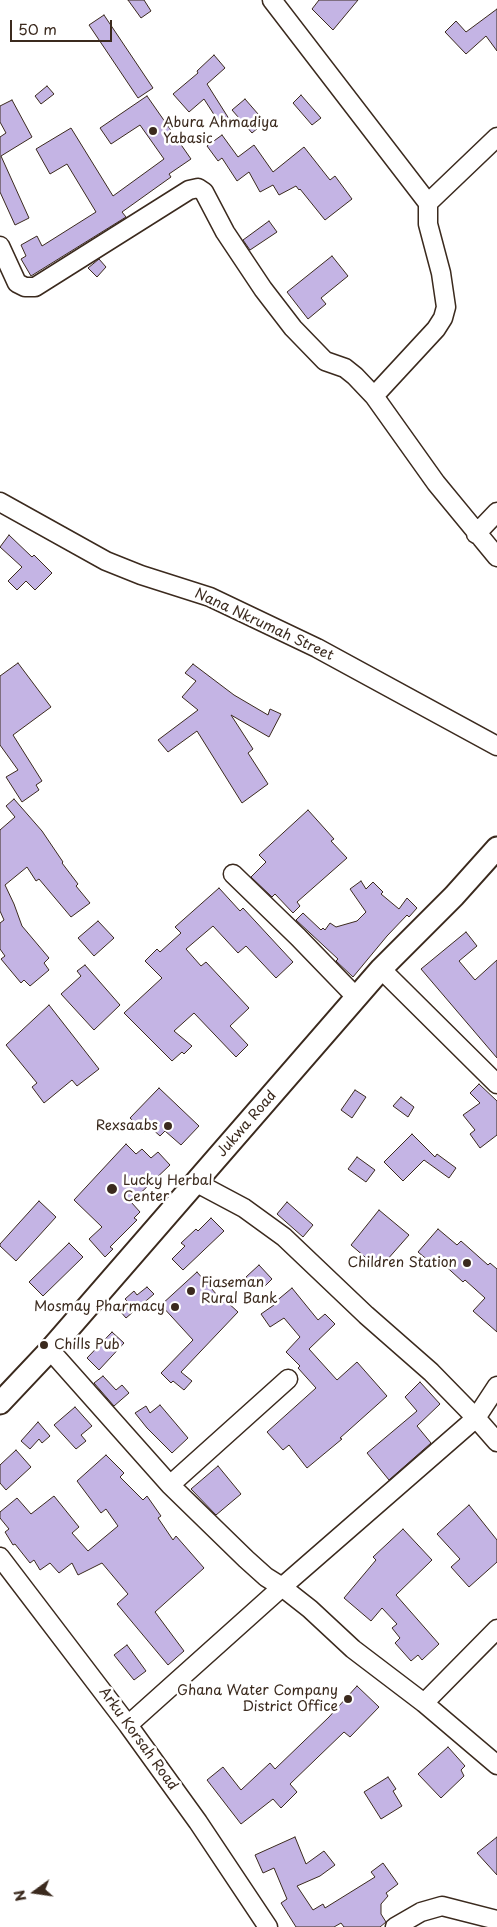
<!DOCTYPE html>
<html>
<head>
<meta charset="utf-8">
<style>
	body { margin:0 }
	#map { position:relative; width:497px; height:1927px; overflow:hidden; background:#fff; font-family:"Playpen Sans",sans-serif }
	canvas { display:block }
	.north { position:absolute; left:10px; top:1867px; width:50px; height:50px; -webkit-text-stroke:4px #fff; paint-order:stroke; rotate:256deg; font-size:14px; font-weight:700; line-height:20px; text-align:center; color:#3b2a1e }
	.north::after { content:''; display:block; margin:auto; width:18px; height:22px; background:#3b2a1e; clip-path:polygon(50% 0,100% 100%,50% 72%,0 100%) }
	.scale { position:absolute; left:10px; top:20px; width:102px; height:22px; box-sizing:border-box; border:2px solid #3b2a1e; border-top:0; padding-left:6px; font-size:15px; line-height:18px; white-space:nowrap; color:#3b2a1e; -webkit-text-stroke:4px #fff; paint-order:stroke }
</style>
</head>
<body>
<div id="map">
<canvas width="497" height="1927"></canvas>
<div class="north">N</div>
<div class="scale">50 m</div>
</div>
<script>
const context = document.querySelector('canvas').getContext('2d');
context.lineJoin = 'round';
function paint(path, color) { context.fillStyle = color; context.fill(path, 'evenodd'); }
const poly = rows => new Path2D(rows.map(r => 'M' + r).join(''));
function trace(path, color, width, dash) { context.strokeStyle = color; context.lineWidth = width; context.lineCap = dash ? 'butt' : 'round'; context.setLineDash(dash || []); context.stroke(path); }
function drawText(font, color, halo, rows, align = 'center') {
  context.font = font + ' "Playpen Sans",sans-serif'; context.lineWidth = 5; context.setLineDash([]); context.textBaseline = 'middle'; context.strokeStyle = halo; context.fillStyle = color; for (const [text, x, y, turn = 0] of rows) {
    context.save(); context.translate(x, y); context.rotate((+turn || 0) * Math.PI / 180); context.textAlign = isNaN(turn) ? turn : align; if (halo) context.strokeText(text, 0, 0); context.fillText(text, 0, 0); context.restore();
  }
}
const building = poly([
	[128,0,144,0,151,11,141,18,128,0],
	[319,0,358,0,333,30,312,9,319,0],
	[497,9,497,51,486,36,466,54,445,32,456,21,466,32,497,9],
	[104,15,153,88,138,98,89,25,104,15],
	[214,55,225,68,207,84,231,122,222,127,204,99,189,112,173,94,198,73,197,71,214,55],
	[47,86,54,94,41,104,35,96,47,86],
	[301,95,321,118,312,125,293,103,301,95],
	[147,96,191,159,169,174,171,177,122,212,126,217,31,276,21,259,26,256,21,245,37,236,42,246,96,212,67,164,50,174,36,149,71,128,113,196,164,159,140,125,111,144,100,128,147,96],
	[245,99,265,122,252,133,232,110,245,99],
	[12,100,32,137,1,156,29,218,15,225,0,192,0,137,6,133,0,122,0,106,12,100],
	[222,135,238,157,254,145,273,172,304,147,330,180,335,176,352,199,325,220,300,189,299,190,296,186,279,195,273,185,260,192,249,172,237,181,222,158,218,161,207,146,222,135],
	[269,221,277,232,250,250,243,240,269,221],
	[332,256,348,276,321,298,326,304,308,319,287,292,332,256],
	[99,259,106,267,97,277,88,268,99,259],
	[9,535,32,557,34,555,52,573,35,590,26,581,17,590,8,581,22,567,0,547,9,535],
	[18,663,51,707,13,735,42,781,36,785,39,790,22,802,6,777,18,770,0,745,0,676,18,663],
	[193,664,234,695,268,715,270,709,281,714,269,737,231,715,253,749,248,753,268,784,242,803,197,731,168,752,158,740,198,710,182,697,196,681,185,673,193,664],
	[14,799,42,831,63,862,62,863,78,884,76,886,90,903,71,917,39,879,36,881,27,867,5,885,14,904,22,926,49,958,44,963,49,970,30,986,24,980,21,983,1,959,5,956,0,949,0,923,4,920,0,911,0,830,15,817,6,806,14,799],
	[308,810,334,839,331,841,347,858,297,902,300,906,293,913,275,894,272,897,251,877,266,862,259,855,308,810],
	[361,881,366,889,373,882,383,892,381,894,399,909,407,898,417,908,409,917,407,915,387,936,353,977,336,961,338,959,296,920,303,913,321,930,323,928,325,930,330,923,336,927,357,921,366,912,350,889,361,881],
	[219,888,240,911,243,908,293,962,276,978,246,946,238,953,213,926,186,949,201,966,206,962,249,1008,230,1026,248,1045,236,1057,194,1013,174,1031,192,1046,184,1054,182,1052,172,1061,124,1013,162,978,145,961,157,949,160,952,181,933,175,927,219,888],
	[98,921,114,938,94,956,78,938,98,921],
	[466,932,477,946,459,961,475,980,497,960,497,1058,421,969,466,932],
	[85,965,120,1005,94,1030,61,994,81,976,77,971,85,965],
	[49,1005,99,1069,77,1086,72,1080,44,1103,32,1087,37,1083,6,1045,49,1005],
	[479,1084,497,1101,497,1135,480,1148,470,1134,475,1130,463,1115,480,1103,470,1093,479,1084],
	[159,1088,199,1126,181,1145,165,1131,160,1136,150,1127,145,1132,130,1118,159,1088],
	[355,1090,366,1097,352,1118,341,1110,355,1090],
	[401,1097,414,1107,408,1117,393,1106,401,1097],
	[412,1134,435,1157,437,1154,456,1168,449,1178,424,1160,403,1181,384,1162,412,1134],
	[126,1144,136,1154,142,1149,151,1158,158,1152,170,1165,131,1202,140,1212,134,1218,137,1220,110,1247,113,1249,105,1257,89,1239,102,1227,74,1200,126,1144],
	[357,1157,375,1170,366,1182,348,1169,357,1157],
	[39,1201,56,1217,16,1261,0,1246,0,1244,39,1201],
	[287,1202,313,1225,303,1237,277,1214,287,1202],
	[379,1210,409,1235,379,1269,351,1245,379,1210],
	[211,1218,224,1231,183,1270,172,1259,185,1246,181,1243,196,1229,198,1231,211,1218],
	[438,1229,457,1245,461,1241,488,1265,490,1263,497,1269,497,1332,473,1311,485,1298,465,1280,463,1282,440,1261,435,1266,418,1252,438,1229],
	[69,1243,83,1257,43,1296,29,1282,69,1243],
	[259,1265,272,1279,264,1287,259,1282,254,1286,246,1277,259,1265],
	[197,1272,224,1303,226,1301,238,1312,181,1372,192,1381,184,1390,173,1381,171,1383,161,1373,193,1340,161,1305,197,1272],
	[147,1287,154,1294,126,1318,120,1311,129,1303,125,1299,134,1291,137,1295,147,1287],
	[292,1288,318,1320,325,1314,335,1324,309,1349,337,1380,357,1362,387,1396,340,1438,342,1439,307,1468,289,1445,283,1450,267,1432,316,1388,298,1368,300,1366,286,1352,300,1337,284,1318,270,1327,261,1314,274,1305,274,1303,292,1288],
	[112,1332,124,1343,99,1370,87,1358,112,1332],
	[103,1376,116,1390,122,1385,129,1393,114,1406,94,1383,103,1376],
	[420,1382,440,1404,417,1426,431,1443,389,1480,367,1453,417,1411,405,1397,420,1382],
	[160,1405,188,1438,172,1453,147,1428,135,1413,146,1406,150,1413,160,1405],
	[75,1407,92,1426,81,1435,86,1441,76,1449,54,1425,75,1407],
	[38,1422,50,1436,42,1443,39,1439,30,1449,21,1441,38,1422],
	[16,1450,31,1467,6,1490,0,1483,0,1465,16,1450],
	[106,1455,124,1473,120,1477,143,1500,147,1496,161,1516,158,1518,173,1540,176,1536,204,1568,155,1612,184,1651,168,1665,117,1604,128,1594,102,1563,78,1575,72,1563,59,1573,50,1563,40,1570,34,1560,30,1563,15,1544,13,1545,5,1532,9,1529,0,1518,0,1512,17,1498,31,1514,54,1496,79,1527,72,1533,88,1551,118,1526,106,1509,101,1513,77,1481,106,1455],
	[218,1466,241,1494,216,1515,191,1489,218,1466],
	[469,1505,497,1540,497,1562,469,1587,451,1567,460,1559,437,1534,469,1505],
	[403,1529,432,1560,396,1595,439,1644,422,1660,418,1655,411,1661,395,1643,400,1638,392,1628,397,1624,382,1608,371,1621,344,1598,376,1560,373,1557,403,1529],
	[127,1645,146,1671,134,1680,114,1655,127,1645],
	[357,1686,379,1707,350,1737,344,1732,290,1784,297,1792,281,1808,273,1799,241,1824,207,1780,223,1767,241,1790,270,1763,275,1769,329,1717,357,1686],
	[448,1747,465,1766,461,1770,464,1776,441,1798,418,1774,448,1747],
	[388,1777,396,1789,393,1791,402,1806,381,1819,364,1792,388,1777],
	[295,1837,306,1864,324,1851,335,1865,320,1876,297,1886,313,1910,323,1904,325,1908,375,1877,371,1872,383,1863,398,1884,386,1893,388,1896,381,1904,381,1914,386,1922,380,1927,344,1927,341,1923,334,1927,296,1927,281,1903,287,1899,274,1868,263,1873,255,1855,295,1837],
	[497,1837,497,1875,477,1853,497,1837]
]);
paint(building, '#c4b4e4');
trace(building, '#3b2a1e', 1);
const minor = poly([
	[272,0,428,203],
	[0,246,17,283,25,287,35,287,189,190,198,188,204,192,225,232,263,289,293,328,325,361,345,368,355,376,374,396,436,483,497,557],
	[374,396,436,329,443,318,446,307,441,273,428,224,428,203,497,137],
	[0,502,106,561,141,575,210,597,317,648,497,746],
	[476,534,497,512],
	[233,874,298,937,357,998],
	[381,969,497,1084],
	[50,1350,170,1485,246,1559,266,1577,282,1587,476,1418,431,1372,366,1315,284,1237,244,1208,197,1183],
	[497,1386,476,1418,497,1442],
	[170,1485,288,1379],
	[0,1557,128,1725,198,1822,268,1927],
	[424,1703,497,1629],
	[128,1725,282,1587,310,1609,353,1649,424,1703,497,1765],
	[395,1927,421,1912,442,1906,497,1920]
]);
const major = poly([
	[0,1403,50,1350,381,969,454,896,497,848]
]);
trace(minor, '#3b2a1e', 21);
trace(major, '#3b2a1e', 25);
trace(minor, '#fff', 18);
trace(major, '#fff', 21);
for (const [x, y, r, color] of [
	[153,131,5,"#3b2a1e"],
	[168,1126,5,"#3b2a1e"],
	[112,1189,6,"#3b2a1e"],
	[467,1263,5,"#3b2a1e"],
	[191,1291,5,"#3b2a1e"],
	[175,1307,5,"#3b2a1e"],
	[44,1345,5,"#3b2a1e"],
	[348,1699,5,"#3b2a1e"]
]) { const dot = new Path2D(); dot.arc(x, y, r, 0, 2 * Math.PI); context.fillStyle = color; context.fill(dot); trace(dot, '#fff', 2); }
drawText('14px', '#3b2a1e', '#fff', [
	["Abura Ahmadiya",163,123],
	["Yabasic",163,139],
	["Rexsaabs",158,1126,"right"],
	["Lucky Herbal",123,1181],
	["Center",123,1197],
	["Children Station",457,1263,"right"],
	["Fiaseman",201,1283],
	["Rural Bank",201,1299],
	["Mosmay Pharmacy",165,1307,"right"],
	["Chills Pub",54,1345],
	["Ghana Water Company",338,1691,"right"],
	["District Office",338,1707,"right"]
], 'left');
drawText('14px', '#3b2a1e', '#fff', [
	["Nana Nkrumah Street",264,625,25],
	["Jukwa Road",247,1124,-49],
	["Arku Korsah Road",138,1739,54]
]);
</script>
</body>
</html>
